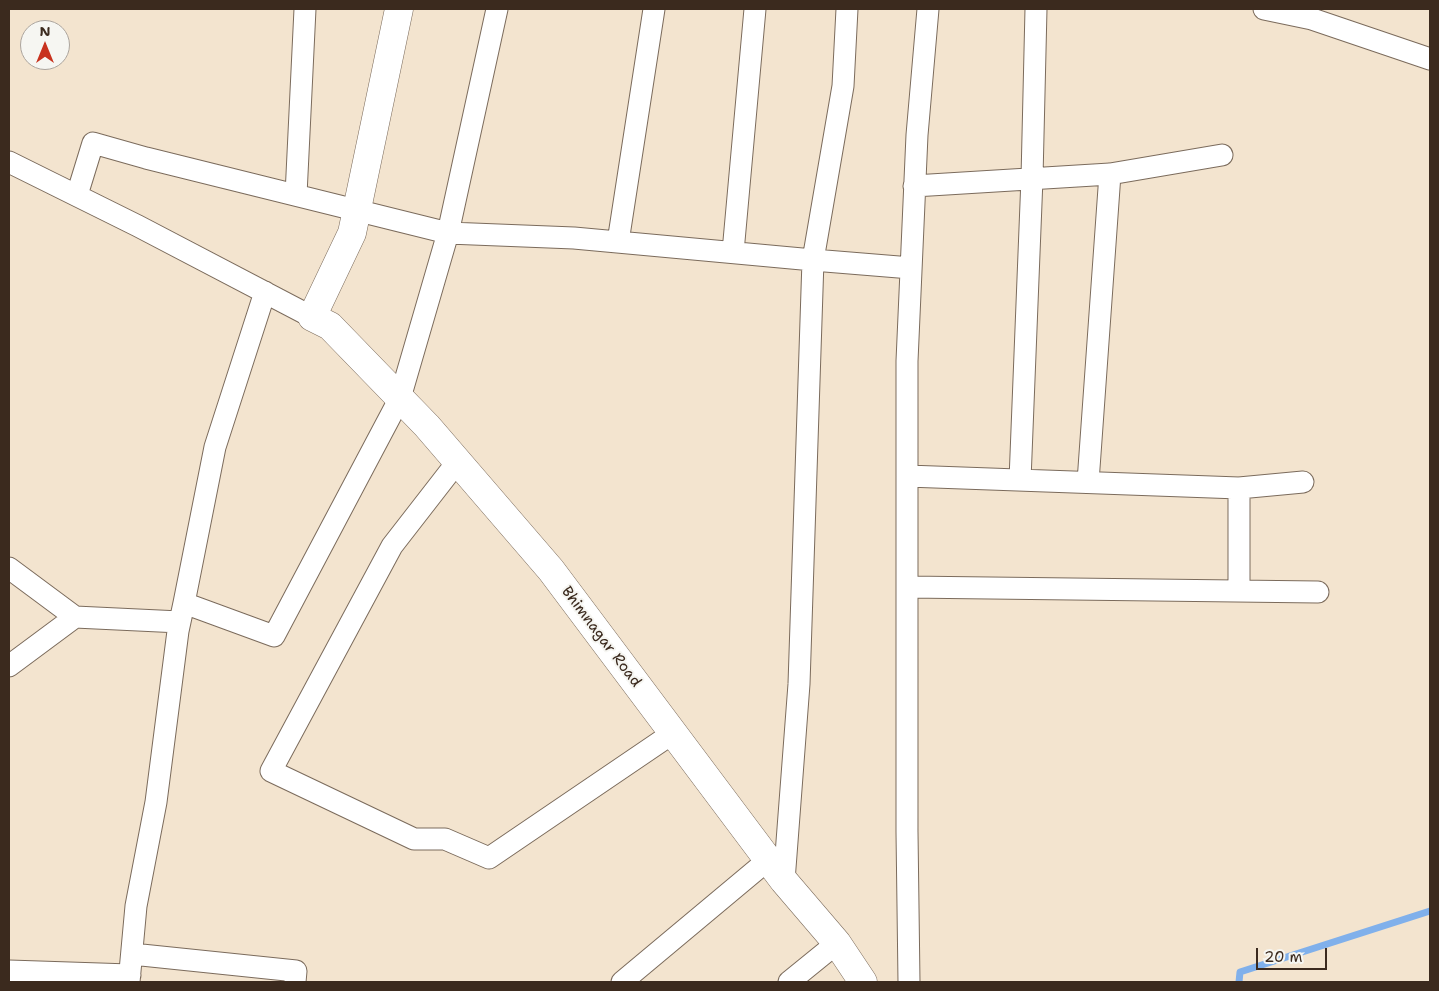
<!DOCTYPE html>
<html>
<head>
<meta charset="utf-8">
<style>
	body { margin:0 }
	#map { position:relative; width:1439px; height:991px; overflow:hidden; background:#f3e4cf; font-family:"Shantell Sans",sans-serif }
	canvas { display:block }
	.frame { position:absolute; inset:0; border:10px solid #3b2a1e; pointer-events:none }
	.north { position:absolute; left:20px; top:20px; width:50px; height:50px; box-sizing:border-box; background:#f6f6f2; border:1px solid #aba49d; border-radius:50%; rotate:0deg; font-size:14px; font-weight:700; line-height:20px; text-align:center; color:#3b2a1e }
	.north::after { content:''; display:block; margin:auto; width:18px; height:22px; background:#c8321e; clip-path:polygon(50% 0,100% 100%,50% 72%,0 100%) }
	.scale { position:absolute; left:1256px; top:948px; width:71px; height:22px; box-sizing:border-box; border:2px solid #3b2a1e; border-top:0; padding-left:6px; font-size:15px; line-height:18px; white-space:nowrap; color:#3b2a1e; -webkit-text-stroke:4px #f6f6f2; paint-order:stroke }
</style>
</head>
<body>
<div id="map">
<canvas width="1439" height="991"></canvas>
<div class="frame"></div>
<div class="north">N</div>
<div class="scale">20 m</div>
</div>
<script>
const context = document.querySelector('canvas').getContext('2d');
context.lineJoin = 'round';
const poly = rows => new Path2D(rows.map(r => 'M' + r).join(''));
function trace(path, color, width, dash) { context.strokeStyle = color; context.lineWidth = width; context.lineCap = dash ? 'butt' : 'round'; context.setLineDash(dash || []); context.stroke(path); }
function drawText(font, color, halo, rows, align = 'center') {
  context.font = font + ' "Shantell Sans",sans-serif'; context.lineWidth = 4; context.setLineDash([]); context.textBaseline = 'middle'; context.strokeStyle = halo; context.fillStyle = color; for (const [text, x, y, turn = 0] of rows) {
    context.save(); context.translate(x, y); context.rotate((+turn || 0) * Math.PI / 180); context.textAlign = isNaN(turn) ? turn : align; if (halo) context.strokeText(text, 0, 0); context.fillText(text, 0, 0); context.restore();
  }
}
trace(poly([
	[1239,982,1240,972,1430,911]
]), '#80b0eb', 7);
const street = poly([
	[847,9,843,86,813,260,911,268],
	[1264,9,1312,19,1430,59],
	[9,162,138,226,312,317],
	[914,186,1110,174,1222,155],
	[77,195,93,143,146,158,448,233,574,238,813,260,799,684,784,881],
	[296,195,305,9],
	[618,242,654,9],
	[733,252,755,9],
	[458,461,392,546,271,771,414,839,445,839,489,858,673,733],
	[907,476,1239,488,1303,482],
	[1020,480,1032,178,1036,9],
	[1088,482,1110,174],
	[1239,488,1239,591],
	[9,568,75,617],
	[908,587,1318,592],
	[184,603,274,636,400,398,448,233,497,9],
	[9,666,75,617,180,622],
	[132,954,296,971,295,982],
	[9,971,130,975],
	[129,982,136,906,156,802,178,631,184,603,215,447,265,292],
	[622,982,768,860],
	[789,982,837,943],
	[909,982,907,832,907,361,917,135,928,9]
]);
const secondary = poly([
	[399,9,352,233,312,317,330,326,427,426,551,570,784,881,837,943,863,982]
]);
trace(street, '#7b6b5c', 23);
trace(secondary, '#7b6b5c', 29);
trace(street, '#fff', 21);
trace(secondary, '#fff', 28);
drawText('15px', '#3b2a1e', '#f6f6f2', [
	["Bhimnagar Road",601,637,53]
]);
</script>
</body>
</html>
